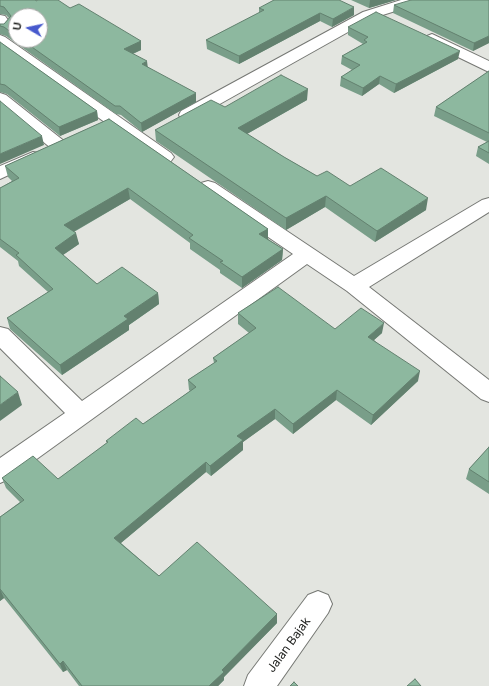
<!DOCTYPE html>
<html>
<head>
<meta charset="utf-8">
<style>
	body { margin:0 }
	#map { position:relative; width:489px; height:686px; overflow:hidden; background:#e3e5e0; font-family:Inter,sans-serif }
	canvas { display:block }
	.north { position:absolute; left:8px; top:8px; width:40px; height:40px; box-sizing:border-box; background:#fff; border:1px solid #a8a8a7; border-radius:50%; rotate:279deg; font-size:11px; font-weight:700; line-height:16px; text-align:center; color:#252624 }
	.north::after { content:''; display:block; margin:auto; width:14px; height:18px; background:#4759cd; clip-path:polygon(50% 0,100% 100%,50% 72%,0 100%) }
</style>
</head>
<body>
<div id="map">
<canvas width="489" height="686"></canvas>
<div class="north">U</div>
</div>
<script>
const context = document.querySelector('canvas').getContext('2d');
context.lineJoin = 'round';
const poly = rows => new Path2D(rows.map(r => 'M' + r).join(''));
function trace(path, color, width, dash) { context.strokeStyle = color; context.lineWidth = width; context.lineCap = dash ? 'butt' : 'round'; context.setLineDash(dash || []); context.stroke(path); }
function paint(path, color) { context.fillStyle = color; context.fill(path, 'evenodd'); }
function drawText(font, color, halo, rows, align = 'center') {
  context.font = font + ' Inter,sans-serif'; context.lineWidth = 3; context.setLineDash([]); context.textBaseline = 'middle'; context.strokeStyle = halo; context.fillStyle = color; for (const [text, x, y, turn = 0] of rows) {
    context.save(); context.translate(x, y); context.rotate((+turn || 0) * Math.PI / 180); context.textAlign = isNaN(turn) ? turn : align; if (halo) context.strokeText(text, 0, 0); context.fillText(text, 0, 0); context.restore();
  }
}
const street = poly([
	[401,0,423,0,421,3,373,18,193,119,187,120,181,119,179,115,181,111,363,12,401,0],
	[0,15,5,16,11,24,5,31,0,32,0,15],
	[432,34,489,61,489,72,427,42,424,39,427,36,432,34],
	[0,35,5,37,171,153,174,157,171,161,165,162,159,161,0,47,0,35],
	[0,93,6,95,64,141,67,145,64,149,58,150,52,149,0,106,0,93],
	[33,152,39,153,42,157,39,161,0,179,0,166,33,152],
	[208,181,215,183,354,276,482,200,489,198,489,212,369,287,489,380,489,402,481,399,347,291,307,264,9,479,0,483,0,458,65,413,0,348,0,327,8,329,82,401,293,254,201,191,199,187,201,183,208,181],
	[318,591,328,595,332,604,328,613,277,686,244,686,248,675,308,595,318,591]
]);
trace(street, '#767874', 2);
paint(street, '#fff');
paint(poly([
	[0,0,36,1,70,8,141,41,141,50,133,54,148,67,196,102,142,132,121,115,116,114,6,36,0,34,0,24,4,24,9,18,6,15,0,14],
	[16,16,40,40,16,40],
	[351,0,396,0,369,8],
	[489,0,489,43,473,51,393,13,394,5],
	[259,8,354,15,332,27,320,21,239,64,207,49,206,40,259,13],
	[348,27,458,59,394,93,379,84,362,96,340,86,341,77,352,70,341,64,342,56,363,44,348,35],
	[0,42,97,111,98,120,60,136,7,94,0,92],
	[489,71,489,164,476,156,478,147,487,142,434,116,436,107],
	[307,100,247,134,284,157,317,176,426,210,375,242,325,207,286,230,156,141,155,130,225,107],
	[109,119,268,229,268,239,283,249,282,260,242,288,220,273,220,270,190,249,190,243,130,199,74,232,79,244,63,255,97,284,158,293,159,304,129,325,129,330,62,375,10,329,7,318,48,292,19,266,18,261,0,247,0,188,12,181,8,177,5,166],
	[238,313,335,329,382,333,374,340,418,381,371,425,336,400,293,434,275,419,243,442,243,450,211,476,206,472,121,543,159,576,277,614,277,623,224,677,224,680,218,686,79,686,67,670,63,672,4,598,0,601,0,517,20,502,6,488,2,478,58,479,107,443,106,441,143,424,190,391,189,390,188,380,214,363,213,358,249,333,238,324],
	[489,447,489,494,466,479,469,469]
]), '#799e89');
paint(poly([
	[370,0,396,0,369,8],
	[354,7,354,15,332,27,333,19],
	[320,13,320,21,239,64,239,56],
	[489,36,489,43,473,51,474,43],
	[141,41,141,50,125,57,124,49],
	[460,51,458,59,394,93,396,84],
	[147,61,148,69,142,64],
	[380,76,379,84,362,96,363,88],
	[308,89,307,100,238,139,238,128],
	[196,93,196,102,142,132,141,123],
	[97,111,98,120,60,136,59,127],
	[42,136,44,145,0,164,0,154],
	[128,188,130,199,66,236,64,225],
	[326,196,325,207,286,230,286,218],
	[428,198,426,210,375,242,377,231],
	[268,229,268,240,259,234],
	[76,233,79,244,57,259,55,248],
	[283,249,282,260,242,288,242,277],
	[158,293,159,304,129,325,129,330,62,375,60,365,124,316],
	[384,323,382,333,366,347,368,337],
	[420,371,418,381,371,425,373,415],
	[337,390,336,400,293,434,293,424],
	[18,392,22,405,0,421,0,405],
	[275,409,275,419,243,442,243,450,211,476,210,466,237,436],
	[206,462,206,472,116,547,114,538],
	[0,589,4,598,0,601],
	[277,614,277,623,224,677,224,680,218,686,209,686,222,670],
	[63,661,67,670,63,672,60,664]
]), '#63816f');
const building = poly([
	[0,0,36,0,36,1,38,0,58,0,70,8,79,4,141,41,124,49,147,61,142,64,196,93,141,123,120,106,115,106,22,40,40,40,40,16,16,16,16,36,4,27,0,26,0,24,4,24,11,16,4,7,0,6,0,0],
	[274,0,339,0,354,7,333,19,320,13,239,56,206,40,264,10,259,8,274,0],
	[411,0,489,0,489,36,474,43,394,5,411,0],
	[376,12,460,51,396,84,380,76,363,88,341,77,360,65,342,56,367,42,364,40,368,37,348,27,376,12],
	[0,42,97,111,59,127,5,85,0,84,0,42],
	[489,71,489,133,436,107,489,71],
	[281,75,308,89,238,128,284,157,317,176,327,171,350,186,381,168,428,198,377,231,326,196,286,218,155,130,211,100,225,107,281,75],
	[0,101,42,136,0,154,0,101],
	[109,119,268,229,259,234,283,249,242,277,220,262,223,261,189,238,193,235,128,188,64,225,76,233,55,248,97,284,122,267,158,293,124,316,128,319,60,365,7,318,53,289,16,255,19,253,0,239,0,188,19,178,5,166,109,119],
	[489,141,489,153,478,147,489,141],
	[278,287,335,329,361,308,384,323,368,337,420,371,373,415,337,390,293,424,275,409,237,436,243,440,210,466,206,462,114,538,159,576,197,542,277,614,222,670,224,672,209,686,82,686,63,661,60,664,0,589,0,517,24,500,2,478,33,456,58,479,108,442,106,441,136,418,143,424,196,387,188,380,217,361,213,358,256,328,238,313,278,287],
	[0,376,18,392,0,405,0,376],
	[489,447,489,482,469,469,489,447],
	[415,679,421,686,407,686,415,679],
	[294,682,298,686,290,686,294,682]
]);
paint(building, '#8db89f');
trace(building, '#63816f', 1);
drawText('12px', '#252624', '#fff', [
	["Jalan Bajak",289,645,-54]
]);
</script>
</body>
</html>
